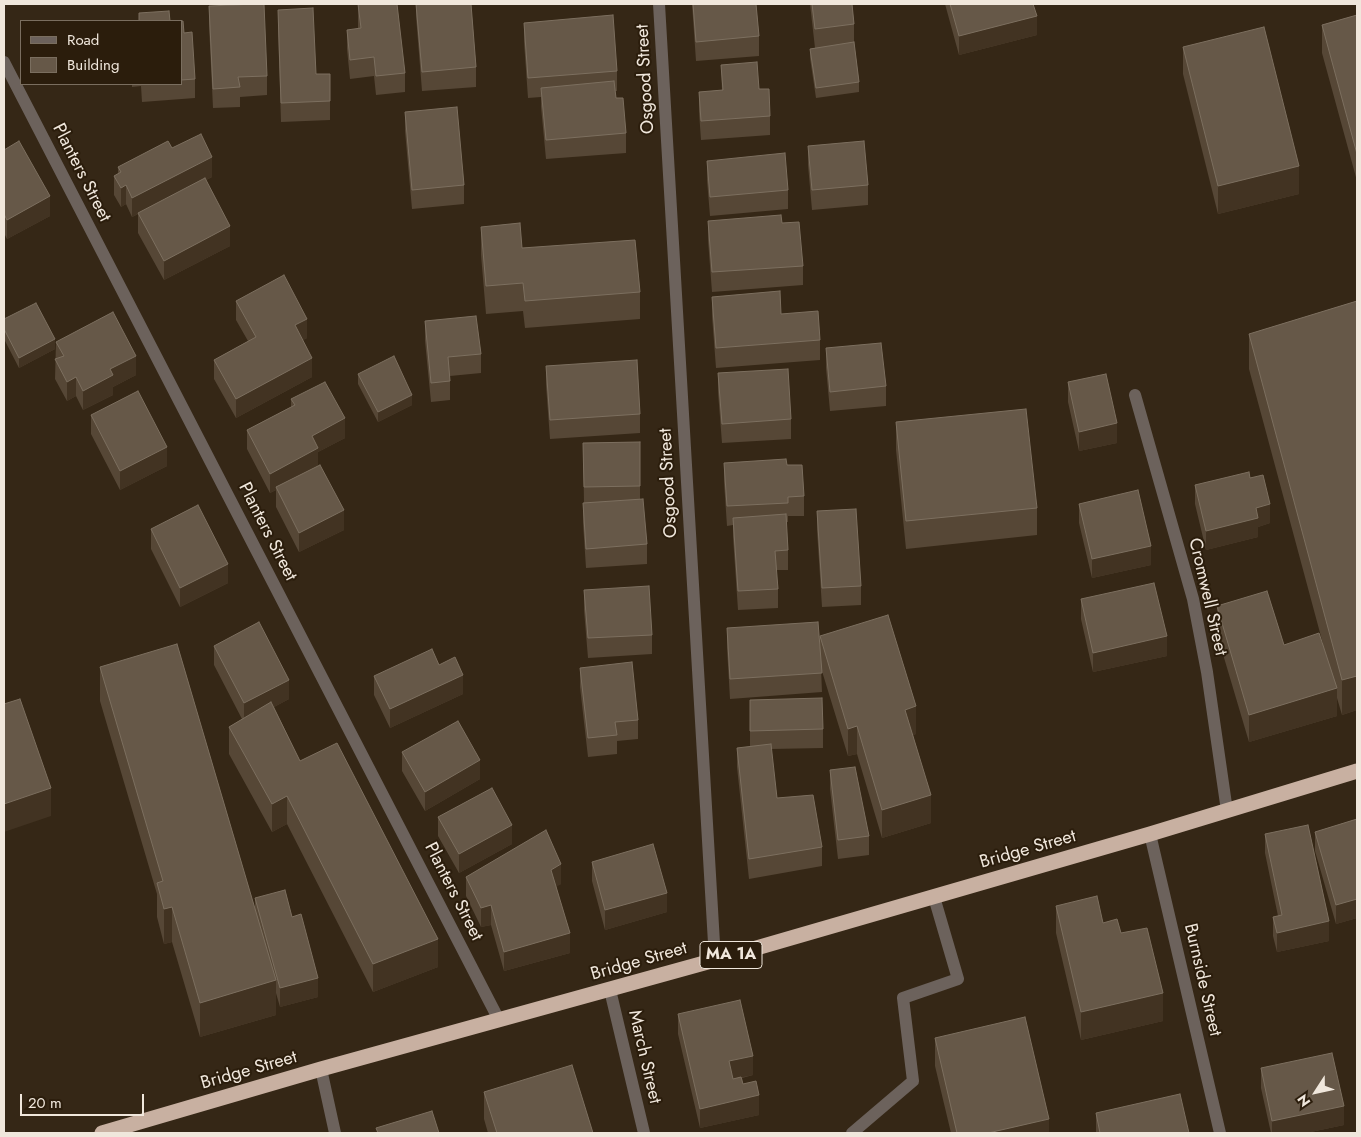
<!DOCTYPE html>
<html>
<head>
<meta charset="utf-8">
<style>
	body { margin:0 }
	#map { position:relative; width:1361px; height:1137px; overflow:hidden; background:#352716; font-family:Jost,sans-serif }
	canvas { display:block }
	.frame { position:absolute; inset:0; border:5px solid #f0e7dc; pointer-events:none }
	.legend { position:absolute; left:20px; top:20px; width:162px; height:65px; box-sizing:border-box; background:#2b1d0c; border:1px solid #7a6e5f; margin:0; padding:6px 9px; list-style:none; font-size:15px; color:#f0e7dc }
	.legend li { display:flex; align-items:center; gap:10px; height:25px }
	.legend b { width:25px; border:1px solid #7a6e5f }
	.north { position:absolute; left:1291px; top:1067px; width:50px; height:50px; -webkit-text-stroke:4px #2b1d0c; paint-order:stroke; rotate:235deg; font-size:14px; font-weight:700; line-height:20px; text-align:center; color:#f0e7dc }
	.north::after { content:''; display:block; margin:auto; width:18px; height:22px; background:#f0e7dc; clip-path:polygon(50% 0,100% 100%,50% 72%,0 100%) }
	.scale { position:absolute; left:20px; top:1094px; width:124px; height:22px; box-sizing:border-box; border:2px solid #f0e7dc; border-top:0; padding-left:6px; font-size:15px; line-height:18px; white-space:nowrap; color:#f0e7dc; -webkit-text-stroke:4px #2b1d0c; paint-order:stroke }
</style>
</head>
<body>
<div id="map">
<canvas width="1361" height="1137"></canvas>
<div class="frame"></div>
<ul class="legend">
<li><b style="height:6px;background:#6c625c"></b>Road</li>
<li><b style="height:14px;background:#665848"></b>Building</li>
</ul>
<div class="north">N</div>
<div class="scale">20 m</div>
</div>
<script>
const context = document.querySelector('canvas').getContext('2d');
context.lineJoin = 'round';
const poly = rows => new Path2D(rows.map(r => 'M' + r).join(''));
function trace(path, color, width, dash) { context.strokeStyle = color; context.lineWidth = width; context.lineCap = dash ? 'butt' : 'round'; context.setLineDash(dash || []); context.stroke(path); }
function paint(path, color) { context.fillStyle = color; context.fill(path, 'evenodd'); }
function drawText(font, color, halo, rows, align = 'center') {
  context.font = font + ' Jost,sans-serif'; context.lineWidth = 4; context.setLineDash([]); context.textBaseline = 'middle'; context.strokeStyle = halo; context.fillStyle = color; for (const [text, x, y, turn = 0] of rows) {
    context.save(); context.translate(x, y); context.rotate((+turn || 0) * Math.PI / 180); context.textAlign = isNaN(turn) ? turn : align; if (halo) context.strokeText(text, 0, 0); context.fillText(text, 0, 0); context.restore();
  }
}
trace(poly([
	[852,1133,913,1081,903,998,958,979,934,897]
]), '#6c625c', 12);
trace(poly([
	[659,4,715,960],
	[4,62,499,1020],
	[1135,395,1193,599,1207,672,1227,811],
	[1150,834,1220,1133],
	[610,990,644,1133],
	[321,1069,335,1133]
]), '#6c625c', 12);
trace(poly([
	[102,1133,321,1069,715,960,1150,834,1357,771]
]), '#c8b0a1', 15);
paint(poly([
	[358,4,405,73,405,92,376,95,374,76,350,79,347,49,347,30,358,29],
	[416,4,471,4,476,67,476,87,422,91,416,16],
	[692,4,756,4,759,36,759,56,696,61],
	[810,4,852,4,854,24,854,42,859,82,859,92,816,98,810,58,810,49,815,48],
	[945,4,1033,4,1037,35,959,55],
	[209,6,267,76,267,95,240,97,240,107,213,108,209,25],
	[278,10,316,74,330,101,330,120,281,122,278,29],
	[1357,15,1357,181,1322,53,1322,25],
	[181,21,195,79,195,98,142,102,141,86,132,87,132,84,181,84],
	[524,23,617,71,617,91,615,91,616,98,626,133,626,153,546,159,541,107,541,97,528,98,524,42],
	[1183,47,1299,194,1218,214,1183,74],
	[721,65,759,89,770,116,770,135,701,140,699,112,699,92,722,91],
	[405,112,464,185,464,204,412,209,405,131],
	[808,146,868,185,868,205,812,210,808,165],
	[172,148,212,177,206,180,230,246,164,280,138,233,138,214,132,217,126,204,121,207,114,195,114,176,118,174,118,167],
	[4,150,50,216,7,239,4,233],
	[707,161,788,190,788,209,710,216,707,180],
	[708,221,782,223,803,266,803,285,712,292,708,240],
	[481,227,522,248,640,292,640,319,525,328,523,311,486,314,481,255],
	[712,297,781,314,820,340,820,360,716,368,712,316],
	[236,301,307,338,303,340,312,377,236,418,214,379,214,360,248,341,236,320],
	[1357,301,1357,710,1342,715,1337,698,1337,716,1249,742,1217,634,1217,606,1284,645,1323,644,1249,369,1249,334],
	[4,319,55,349,19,368,4,339],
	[425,321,481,354,481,373,450,376,450,400,431,402,425,341],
	[56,342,136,375,113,387,113,395,83,410,76,396,67,401,55,379],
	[826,348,886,386,886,406,830,411,826,368],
	[546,366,640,414,640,433,550,439,546,385],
	[718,373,791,419,791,439,722,443,718,392],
	[358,374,412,405,378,422,358,384],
	[1068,382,1117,443,1079,451,1068,402],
	[291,399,345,438,318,452,318,466,344,530,299,552,276,507,276,490,270,493,247,449,247,430,291,407],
	[91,415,167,466,120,490,91,434],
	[896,422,1037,508,1037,535,906,549,896,450],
	[640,442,640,499,647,544,647,564,586,568,583,523,583,503,584,503,583,443],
	[724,463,787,465,804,496,804,516,788,516,788,522,786,522,788,550,788,570,776,570,778,589,778,608,738,610,733,537,733,525,727,526,724,482],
	[1250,478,1270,523,1258,527,1258,537,1206,550,1195,504,1195,485],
	[1079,504,1151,565,1092,578,1079,523],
	[817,511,861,586,861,605,822,607,817,530],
	[151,529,228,583,180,607,151,549],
	[584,590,652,635,652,654,588,658,584,610],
	[1081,599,1167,656,1093,672,1081,619],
	[727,628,820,652,820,636,916,734,913,735,931,823,882,838,857,754,848,756,821,668,822,692,730,699,727,648],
	[214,646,289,699,274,707,300,761,438,967,373,992,287,824,272,832,229,754,229,727,242,719,214,665],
	[439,665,463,694,390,728,374,695,374,676],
	[100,667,255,909,255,898,292,917,318,997,280,1007,276,993,276,1015,200,1037,172,942,164,944,157,917,157,894,100,701],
	[580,668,638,720,638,739,617,741,617,754,588,757,580,687],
	[750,700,823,729,823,748,771,749,777,798,822,847,822,866,749,879,737,767,737,748,750,747],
	[402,752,480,779,425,811,402,771],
	[830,770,869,836,869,855,838,859,830,789],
	[438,817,512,844,459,873,438,836],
	[1357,819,1357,918,1336,924,1315,851,1315,832],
	[1265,834,1329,941,1277,952,1273,936,1273,917,1278,916,1265,853],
	[592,862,667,912,605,930,592,881],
	[466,877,561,884,556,886,570,953,504,971,491,925,481,927,466,896],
	[1056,906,1103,923,1121,933,1163,1021,1081,1040,1056,933],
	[678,1014,753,1075,742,1078,743,1084,759,1115,700,1128,678,1034],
	[935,1038,1049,1133,951,1133,935,1066],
	[1261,1068,1344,1125,1306,1133,1271,1133,1261,1088],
	[484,1092,593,1133,488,1133,484,1119],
	[1096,1113,1189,1133,1096,1133]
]), '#564736');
paint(poly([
	[1037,16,1037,35,959,55,959,36],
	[212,157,212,177,132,217,132,198],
	[1299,166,1299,194,1218,214,1218,186],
	[126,185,126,204,121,207,121,188],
	[50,196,50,216,7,239,7,220],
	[230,226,230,246,164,280,164,261],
	[307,319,307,338,295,344,295,325],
	[55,339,55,349,19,368,19,358],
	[136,356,136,375,113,387,113,395,83,410,83,391,110,369],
	[312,358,312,377,236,418,236,399],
	[76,377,76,396,67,401,67,382],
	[412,395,412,405,378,422,378,412],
	[345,418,345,438,318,452,318,468,276,487,276,490,270,493,270,474,312,436],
	[1117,423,1117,443,1079,451,1079,432],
	[167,447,167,466,120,490,120,471],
	[1270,504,1270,523,1258,527,1258,537,1206,550,1206,531,1256,508],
	[344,510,344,530,299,552,299,533],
	[1151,546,1151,565,1092,578,1092,559],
	[228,564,228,583,180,607,180,588],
	[1167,636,1167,656,1093,672,1093,653],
	[463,675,463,694,390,728,390,709],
	[1357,676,1357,710,1342,715,1342,680],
	[289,680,289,699,244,723,244,703],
	[1337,688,1337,716,1249,742,1249,715],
	[916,706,916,734,905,737,905,710],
	[857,726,857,754,848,756,848,729],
	[480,760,480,779,425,811,425,792],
	[51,788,51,816,4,832,4,804],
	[931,795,931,823,882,838,882,810],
	[287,796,287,824,272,832,272,804],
	[512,825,512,844,459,873,459,854],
	[561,864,561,884,551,890,551,870],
	[667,893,667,912,605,930,605,910],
	[1357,899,1357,918,1336,924,1336,905],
	[491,905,491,925,481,927,481,908],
	[172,907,172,942,164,944,164,909],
	[1329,921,1329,941,1277,952,1277,933],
	[570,933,570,953,504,971,504,952],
	[438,939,438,967,373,992,373,964],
	[318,978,318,997,280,1007,280,988],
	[276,980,276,1015,200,1037,200,1003],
	[1163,993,1163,1021,1081,1040,1081,1012],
	[753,1056,753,1075,729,1080,729,1061],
	[759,1095,759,1115,700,1128,700,1109],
	[1344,1106,1344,1125,1306,1133,1272,1133,1272,1121],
	[1049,1119,1049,1133,988,1133]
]), '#423322');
const building = poly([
	[256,4,264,4,267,76,238,77,240,87,213,89,209,6,256,4],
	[358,4,397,4,405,73,376,76,374,57,350,60,347,30,361,28,358,4],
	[416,4,471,4,476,67,422,72,416,4],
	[693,4,756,4,759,36,696,42,693,4],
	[812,4,852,4,854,24,815,29,812,4],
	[950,4,1033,4,1037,16,959,36,950,4],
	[313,8,316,74,330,74,330,101,281,103,278,10,313,8],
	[169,11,170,21,139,21,139,13,169,11],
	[613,15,617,71,528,78,524,23,613,15],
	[1357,15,1357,154,1322,25,1357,15],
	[178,21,183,21,184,33,192,32,195,79,181,80,181,21,178,21],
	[1264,27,1299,166,1218,186,1183,47,1264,27],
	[854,42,859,82,816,88,810,49,854,42],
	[757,62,759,89,769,89,770,116,701,121,699,92,723,90,721,65,757,62],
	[614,81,616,98,623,98,626,133,546,140,541,88,614,81],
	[457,107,464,185,412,190,405,112,457,107],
	[201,134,212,157,132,198,126,185,121,188,114,176,121,172,118,167,168,141,172,148,201,134],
	[19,141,50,196,7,220,4,214,4,150,19,141],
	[864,141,868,185,812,190,808,146,864,141],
	[785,153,788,190,710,197,707,161,785,153],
	[205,178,230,226,164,261,138,213,205,178],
	[781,215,782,223,799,222,803,266,712,272,708,221,781,215],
	[520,223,522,248,635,240,640,292,525,301,523,283,486,286,481,227,520,223],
	[284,275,307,319,295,325,312,358,236,399,214,360,256,337,236,301,284,275],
	[780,291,781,314,818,311,820,340,716,348,712,297,780,291],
	[1357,301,1357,676,1342,680,1249,334,1357,301],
	[36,303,55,339,19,358,4,329,4,319,36,303],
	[113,312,136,356,110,369,113,375,83,391,76,377,67,382,55,359,64,356,56,342,113,312],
	[476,316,481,354,448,357,450,381,431,383,425,321,476,316],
	[881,343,886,386,830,392,826,348,881,343],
	[394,356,412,395,378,412,358,374,394,356],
	[637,360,640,414,550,420,546,366,637,360],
	[788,369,791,419,722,424,718,373,788,369],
	[1106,374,1117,423,1079,432,1068,382,1106,374],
	[325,382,345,418,312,436,318,448,270,474,247,430,295,405,291,399,325,382],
	[138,391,167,447,120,471,91,415,138,391],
	[1026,409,1037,508,906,521,896,422,1026,409],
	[640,442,640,486,584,487,583,443,640,442],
	[786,459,787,465,802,465,804,496,788,497,788,503,727,506,724,463,786,459],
	[320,465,344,510,299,533,276,487,320,465],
	[1249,472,1250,478,1263,475,1270,504,1256,508,1258,518,1206,531,1195,485,1249,472],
	[1138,490,1151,546,1092,559,1079,504,1138,490],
	[643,499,647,544,586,549,583,503,643,499],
	[198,505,228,564,180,588,151,529,198,505],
	[856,509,861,586,822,588,817,511,856,509],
	[786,514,788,550,775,551,778,589,738,591,733,518,786,514],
	[1154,583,1167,636,1093,653,1081,599,1154,583],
	[649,586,652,635,588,638,584,590,649,586],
	[1267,591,1284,645,1319,633,1337,688,1249,715,1217,606,1267,591],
	[888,615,916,706,905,710,931,795,882,810,857,726,848,729,820,636,888,615],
	[259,622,289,680,244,703,214,646,259,622],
	[818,622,822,673,730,679,727,628,818,622],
	[177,644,276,980,200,1003,172,907,164,909,157,883,163,881,100,667,177,644],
	[432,649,439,665,455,657,463,675,390,709,374,676,432,649],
	[632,662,638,720,615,722,617,735,588,738,580,668,632,662],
	[822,698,823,729,750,731,750,700,822,698],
	[20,699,51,788,4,804,4,704,20,699],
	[271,702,300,761,337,743,438,939,373,964,287,796,272,804,229,727,271,702],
	[458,721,480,760,425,792,402,752,458,721],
	[771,744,777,798,813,795,822,847,749,859,737,748,771,744],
	[855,767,869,836,838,840,830,770,855,767],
	[492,788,512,825,459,854,438,817,492,788],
	[1357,819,1357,899,1336,905,1315,832,1357,819],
	[1308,825,1329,921,1277,933,1273,917,1282,915,1265,834,1308,825],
	[546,830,561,864,551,870,570,933,504,952,491,905,481,908,466,877,546,830],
	[653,844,667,893,605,910,592,862,653,844],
	[285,890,292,917,301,914,318,978,280,988,255,898,285,890],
	[1097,896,1103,923,1117,919,1121,933,1147,928,1163,993,1081,1012,1056,906,1097,896],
	[740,1000,753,1056,729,1061,733,1079,741,1077,743,1084,756,1081,759,1095,700,1109,678,1014,740,1000],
	[1025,1017,1049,1119,988,1133,957,1133,935,1038,1025,1017],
	[1332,1053,1344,1106,1272,1121,1261,1068,1332,1053],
	[572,1065,593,1133,497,1133,484,1092,572,1065],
	[1180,1094,1189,1133,1100,1133,1096,1113,1180,1094],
	[432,1111,439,1133,378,1133,376,1128,432,1111]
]);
paint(building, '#665848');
trace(building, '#7c6f5f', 1);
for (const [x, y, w] of [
	[731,955,62]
]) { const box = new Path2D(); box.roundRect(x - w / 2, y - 13.5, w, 27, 4); context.fillStyle = '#2b1d0c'; context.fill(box); trace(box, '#f0e7dc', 1); }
drawText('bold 16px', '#f0e7dc', null, [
	["MA 1A",731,955]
]);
drawText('18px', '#f0e7dc', '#2b1d0c', [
	["Osgood Street",646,79,-93],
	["Planters Street",81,173,63],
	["Osgood Street",669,483,-93],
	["Planters Street",267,532,63],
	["Cromwell Street",1207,597,77],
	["Bridge Street",1028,850,-16],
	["Planters Street",453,892,63],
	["Bridge Street",639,962,-16],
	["Burnside Street",1202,980,77],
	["March Street",644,1057,77],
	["Bridge Street",249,1071,-16]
]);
</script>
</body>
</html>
